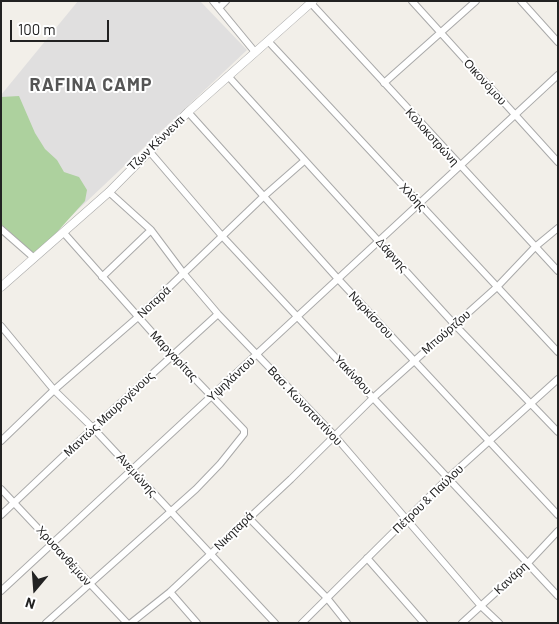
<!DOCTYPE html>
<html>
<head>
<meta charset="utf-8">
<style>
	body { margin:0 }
	#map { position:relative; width:559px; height:624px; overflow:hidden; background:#f2efe9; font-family:Barlow,sans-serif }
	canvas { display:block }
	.frame { position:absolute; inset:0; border:2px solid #222; pointer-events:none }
	.north { position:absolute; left:10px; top:564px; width:50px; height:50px; -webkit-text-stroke:4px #fff; paint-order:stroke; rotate:198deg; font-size:14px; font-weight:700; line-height:20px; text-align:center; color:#222 }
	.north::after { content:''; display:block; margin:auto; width:18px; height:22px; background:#222; clip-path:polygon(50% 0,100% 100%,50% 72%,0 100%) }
	.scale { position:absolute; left:10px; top:20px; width:99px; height:22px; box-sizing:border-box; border:2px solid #222; border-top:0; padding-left:6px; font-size:15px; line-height:18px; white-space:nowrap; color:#222; -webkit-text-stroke:4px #fff; paint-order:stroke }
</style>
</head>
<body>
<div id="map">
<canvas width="559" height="624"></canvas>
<div class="frame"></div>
<div class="north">N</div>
<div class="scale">100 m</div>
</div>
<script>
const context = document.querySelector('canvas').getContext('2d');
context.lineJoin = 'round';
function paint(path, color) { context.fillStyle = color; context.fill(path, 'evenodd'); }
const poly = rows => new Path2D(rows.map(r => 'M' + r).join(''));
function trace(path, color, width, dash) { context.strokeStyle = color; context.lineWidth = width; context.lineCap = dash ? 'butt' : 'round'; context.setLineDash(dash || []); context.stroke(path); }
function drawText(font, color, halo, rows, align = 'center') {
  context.font = font + ' Barlow,sans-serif'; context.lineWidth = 4; context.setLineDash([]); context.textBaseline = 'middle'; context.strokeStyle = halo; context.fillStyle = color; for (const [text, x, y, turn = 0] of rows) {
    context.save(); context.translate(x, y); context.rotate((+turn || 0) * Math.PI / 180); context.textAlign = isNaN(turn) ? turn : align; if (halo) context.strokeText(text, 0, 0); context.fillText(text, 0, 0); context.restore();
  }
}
paint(poly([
	[78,1,200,1,247,50,48,238,1,195,1,95]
]), '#e0dfdf');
paint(poly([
	[19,96,35,133,45,149,57,160,64,172,79,177,87,190,85,201,48,242,33,253,1,224,1,97]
]), '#add19e');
const minor = poly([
	[213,1,255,52],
	[309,1,558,271],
	[412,1,558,162],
	[521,1,558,42],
	[219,8,226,1],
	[268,41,558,352],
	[228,76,455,325,558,432],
	[384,83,476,1],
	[188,112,339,280,558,515],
	[150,152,222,236,558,596],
	[109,192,151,230,184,274,218,314,334,435,481,606,499,623],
	[1,229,33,257],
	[102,277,151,230],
	[1,326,54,390,93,428,275,623],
	[1,441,54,390,138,317,263,197,304,161],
	[1,489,127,623],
	[1,515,93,428,218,314],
	[248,517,327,598,347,623],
	[367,558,424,623],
	[1,591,558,75],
	[170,592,197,623],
	[46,623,196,489,220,464,244,434,244,430,173,356,63,232],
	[131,623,170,592,291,479,374,397,497,287,535,247,558,228],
	[302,623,447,479,558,379],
	[462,623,527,564,558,531]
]);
const tertiary = poly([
	[1,287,109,192,188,112,313,1]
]);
trace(minor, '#a9a9a9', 8);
trace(tertiary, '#a9a9a9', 9);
trace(minor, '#fff', 6);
trace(tertiary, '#fff', 8);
drawText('12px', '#222', '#fff', [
	["Οικονόμου",485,82,48],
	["Κολοκοτρώνη",432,137,48],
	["Τζων Κέννεντι",156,143,-44],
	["Χλόης",413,197,47],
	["Δάφνης",392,255,48],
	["Νοταρά",154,302,-43],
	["Ναρκίσσου",371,315,47],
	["Μπούρτζου",446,332,-41],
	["Μαργαρίτας",174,356,47],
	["Υακίνθου",353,375,47],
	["Υψηλάντου",231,379,-43],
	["Βασ. Κωνσταντίνου",305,406,47],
	["Μαντώς Μαυρογένους",109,414,-43],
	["Ανεμώνης",137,475,48],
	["Πέτρου & Παύλου",428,499,-44],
	["Νικηταρά",234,531,-44],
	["Χρυσανθέμων",64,556,48],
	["Κανάρη",511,578,-43]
]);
context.letterSpacing = '1px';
drawText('bold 18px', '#555', '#fff', [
	["RAFINA CAMP",91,85]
]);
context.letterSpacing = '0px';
</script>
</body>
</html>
